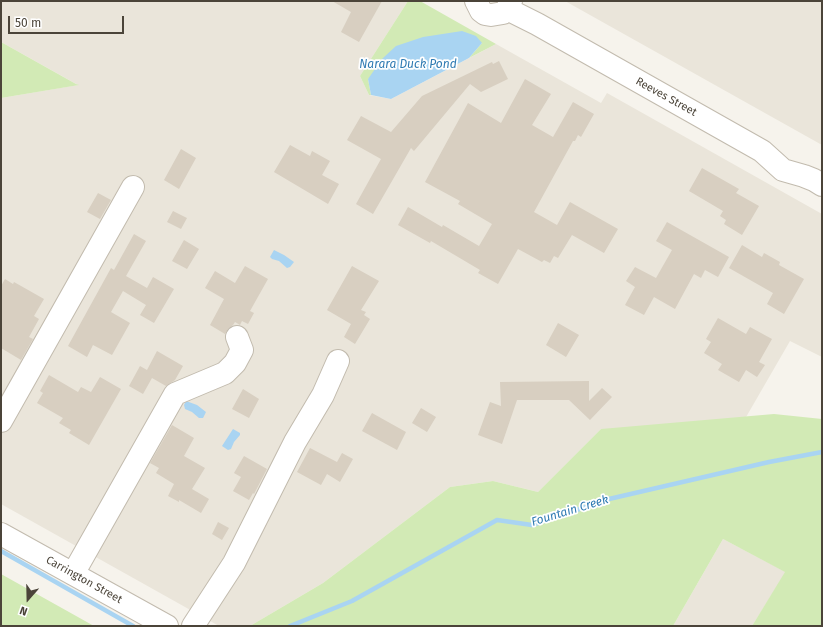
<!DOCTYPE html>
<html>
<head>
<meta charset="utf-8">
<style>
	body { margin:0 }
	#map { position:relative; width:823px; height:627px; overflow:hidden; background:#f6f3ec; font-family:"Fira Sans",sans-serif }
	canvas { display:block }
	.frame { position:absolute; inset:0; border:2px solid #4b4439; pointer-events:none }
	.north { position:absolute; left:8px; top:579px; width:40px; height:40px; -webkit-text-stroke:3px #fff; paint-order:stroke; rotate:200deg; font-size:11px; font-weight:700; line-height:16px; text-align:center; color:#4b4439 }
	.north::after { content:''; display:block; margin:auto; width:14px; height:18px; background:#4b4439; clip-path:polygon(50% 0,100% 100%,50% 72%,0 100%) }
	.scale { position:absolute; left:8px; top:16px; width:116px; height:18px; box-sizing:border-box; border:2px solid #4b4439; border-top:0; padding-left:5px; font-size:12px; line-height:14px; white-space:nowrap; color:#4b4439; -webkit-text-stroke:3px #fff; paint-order:stroke }
</style>
</head>
<body>
<div id="map">
<canvas width="823" height="627"></canvas>
<div class="frame"></div>
<div class="north">N</div>
<div class="scale">50 m</div>
</div>
<script>
const context = document.querySelector('canvas').getContext('2d');
context.lineJoin = 'round';
function paint(path, color) { context.fillStyle = color; context.fill(path, 'evenodd'); }
const poly = rows => new Path2D(rows.map(r => 'M' + r).join(''));
function trace(path, color, width, dash) { context.strokeStyle = color; context.lineWidth = width; context.lineCap = dash ? 'butt' : 'round'; context.setLineDash(dash || []); context.stroke(path); }
function drawText(font, color, halo, rows, align = 'center') {
  context.font = font + ' "Fira Sans",sans-serif'; context.lineWidth = 3.5; context.setLineDash([]); context.textBaseline = 'middle'; context.strokeStyle = halo; context.fillStyle = color; for (const [text, x, y, turn = 0] of rows) {
    context.save(); context.translate(x, y); context.rotate((+turn || 0) * Math.PI / 180); context.textAlign = isNaN(turn) ? turn : align; if (halo) context.strokeText(text, 0, 0); context.fillText(text, 0, 0); context.restore();
  }
}
paint(poly([
	[1,1,408,1,360,76,369,95,391,99,496,44,601,103,607,93,822,214,822,357,790,341,727,450,601,429,538,492,493,481,450,487,323,583,250,626,219,626,1,504,1,98,78,85,1,42],
	[565,1,822,1,822,145],
	[723,539,786,572,752,626,673,626]
]), '#eae5da');
paint(poly([
	[408,1,420,1,496,44,469,58,482,43,368,79,371,95,369,95,360,76],
	[1,42,76,84,79,85,1,98],
	[774,414,822,419,822,626,752,626,785,572,723,539,673,626,250,626,323,583,450,487,493,481,538,492,601,429],
	[1,574,94,626,1,626]
]), '#d2eab5');
paint(poly([
	[462,31,476,36,482,43,469,58,391,99,371,95,368,79,382,59,396,46,423,37],
	[274,250,284,255,294,262,290,267,287,268,279,261,272,259,270,257],
	[186,401,197,405,206,412,203,418,199,418,192,412,185,409,184,405],
	[233,429,240,433,240,435,234,442,231,449,228,450,222,446]
]), '#a9d4f2');
trace(poly([
	[1,551,133,626],
	[290,626,352,601,497,520,532,525,609,499,769,462,822,452]
]), '#a9d4f2', 4.5);
paint(poly([
	[332,1,382,1,359,42,341,32,351,12],
	[499,61,508,79,481,92,470,84,414,151,411,148,373,214,356,204,381,159,347,140,361,116,391,132,422,96,492,62,493,64],
	[525,79,551,94,532,125,553,137,573,102,594,114,581,137,578,135,575,141,573,141,534,212,557,225,570,202,618,229,604,253,572,235,558,258,554,256,550,263,544,260,542,262,518,249,498,284,478,273,480,270,431,241,430,243,398,225,408,207,442,227,443,225,479,246,492,224,458,204,460,201,425,182,468,103,501,123],
	[290,145,310,156,312,151,330,161,322,175,339,184,328,204,274,172],
	[181,149,196,158,179,189,164,180],
	[702,168,739,189,736,193,759,206,742,235,724,224,726,220,720,216,723,211,689,191],
	[98,193,111,200,100,219,87,212],
	[173,211,187,218,181,229,167,222],
	[667,222,729,257,718,277,705,270,701,278,694,274,675,309,654,297,644,315,625,305,635,287,626,281,635,267,656,278,672,250,656,241],
	[134,234,146,241,126,276,147,288,153,277,174,289,154,323,140,315,146,305,123,291,111,312,130,323,112,355,93,345,87,357,68,346,111,268,114,270],
	[184,240,199,249,187,269,172,261],
	[742,245,762,257,764,253,780,262,779,265,804,279,784,314,767,304,773,293,729,268],
	[245,266,268,279,250,311,254,313,248,324,242,321,240,325,235,322,233,325,228,329,225,334,210,325,224,299,205,288,215,271,235,283],
	[352,266,379,281,361,310,366,312,364,315,370,319,355,344,344,337,351,324,327,310],
	[5,279,13,284,14,282,44,299,34,316,39,319,29,337,33,339,21,360,1,348,1,286],
	[718,318,746,334,750,327,772,339,759,362,765,365,757,377,746,370,739,382,718,370,722,364,704,353,711,342,706,339],
	[558,323,579,335,566,357,546,345],
	[157,351,183,366,175,380,166,386,152,378,143,394,129,386,140,366,147,370],
	[49,375,78,392,81,387,91,392,100,377,121,389,89,445,69,433,71,430,59,423,63,418,37,403,43,393,40,391],
	[589,381,589,401,602,388,612,397,590,420,569,400,517,400,502,444,478,435,490,402,501,406,500,382],
	[243,389,259,399,249,418,232,409],
	[421,408,436,417,427,432,412,423],
	[372,413,406,432,397,450,362,431],
	[172,425,194,438,184,456,205,468,192,489,209,499,201,513,179,500,179,502,168,496,174,484,156,473,159,468,150,463],
	[310,448,337,462,342,453,353,459,340,482,327,474,321,485,297,472],
	[244,456,267,469,254,494,253,493,249,500,233,491,241,477,234,473],
	[218,522,229,528,222,540,212,534]
]), '#d8cfc1');
const minor = poly([
	[476,1,481,11,485,14,491,15,503,13,507,9,511,1],
	[507,9,537,24,762,151,783,170,804,176,814,180,822,185],
	[1,421,133,187],
	[1,534,167,626],
	[73,574,175,394,225,373,235,363,242,350,237,337],
	[193,626,234,563,295,442,323,395,338,361]
]);
trace(minor, '#c2bbae', 24);
trace(minor, '#fff', 22);
drawText('11px', '#4b4439', '#fff', [
	["Reeves Street",666,97,29],
	["Carrington Street",84,580,29]
]);
drawText('italic 12px', '#2e7ab2', '#fff', [
	["Narara Duck Pond",408,65],
	["Fountain Creek",570,511,-17]
]);
</script>
</body>
</html>
